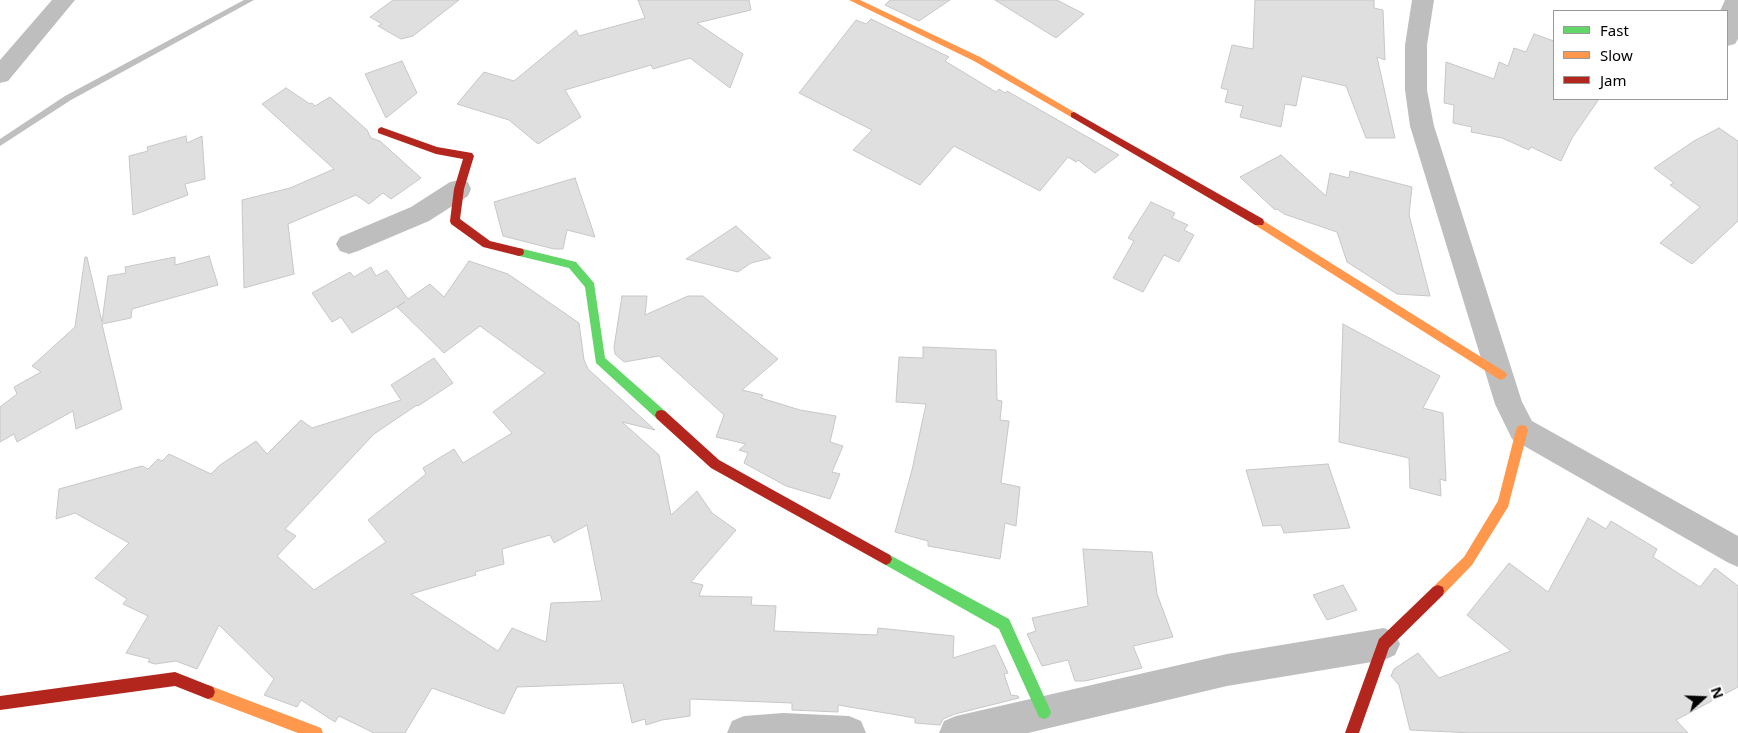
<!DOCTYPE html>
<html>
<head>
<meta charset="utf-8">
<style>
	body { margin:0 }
	#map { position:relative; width:1738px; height:733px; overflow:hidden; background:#fff; font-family:"Noto Sans",sans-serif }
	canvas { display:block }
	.legend { position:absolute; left:1553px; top:10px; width:175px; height:90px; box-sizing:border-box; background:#fff; border:1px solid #999; margin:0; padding:6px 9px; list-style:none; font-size:15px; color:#000 }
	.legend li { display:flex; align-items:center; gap:10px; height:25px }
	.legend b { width:25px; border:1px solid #999 }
	.north { position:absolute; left:1678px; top:673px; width:50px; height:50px; -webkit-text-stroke:4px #fff; paint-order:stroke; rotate:70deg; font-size:14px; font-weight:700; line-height:20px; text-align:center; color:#000 }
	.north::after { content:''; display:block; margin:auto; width:18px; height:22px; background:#000; clip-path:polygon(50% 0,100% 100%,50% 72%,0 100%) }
</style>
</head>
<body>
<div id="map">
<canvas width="1738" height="733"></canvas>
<ul class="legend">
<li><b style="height:6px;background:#63d668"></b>Fast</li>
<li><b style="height:6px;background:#ff974d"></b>Slow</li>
<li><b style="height:6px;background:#b3261e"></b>Jam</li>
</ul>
<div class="north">N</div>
</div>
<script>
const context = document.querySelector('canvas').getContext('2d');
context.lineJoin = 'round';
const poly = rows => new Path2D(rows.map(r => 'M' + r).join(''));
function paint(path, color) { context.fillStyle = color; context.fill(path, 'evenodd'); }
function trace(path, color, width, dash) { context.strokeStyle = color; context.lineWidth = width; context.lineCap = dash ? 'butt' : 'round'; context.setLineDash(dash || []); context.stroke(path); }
paint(poly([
	[244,0,254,0,71,100,0,146,0,139,65,96,244,0]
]), '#bfbfbf');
const building = poly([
	[393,0,459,0,413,36,401,39,378,26,382,24,370,17,393,0],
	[638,0,749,0,751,10,697,23,743,54,730,88,690,58,653,69,651,65,565,90,581,117,538,144,509,120,457,104,484,72,514,81,576,30,579,36,645,18,638,0],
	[890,0,950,0,919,21,885,5,890,0],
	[995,0,1057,0,1084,14,1056,38,995,0],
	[1255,0,1374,0,1374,8,1383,10,1385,60,1377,57,1395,138,1366,138,1346,86,1302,76,1296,106,1285,104,1281,127,1240,117,1243,106,1225,102,1228,90,1221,88,1232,45,1253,49,1255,0],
	[871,19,949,57,945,61,996,92,999,89,1005,93,1007,91,1119,155,1095,173,1078,160,1076,162,1068,157,1040,191,954,146,920,185,853,150,872,130,799,93,856,20,866,24,871,19],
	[1534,34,1554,41,1554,99,1599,99,1572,138,1561,161,1531,147,1529,150,1502,138,1471,132,1472,127,1453,123,1454,105,1444,103,1446,62,1494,79,1499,62,1508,66,1514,48,1526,52,1534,34],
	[402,61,417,93,386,118,365,74,402,61],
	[286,88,310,104,312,103,315,106,330,97,367,130,371,138,380,141,421,178,391,199,383,193,369,204,356,195,288,224,294,274,244,288,242,200,290,188,334,169,262,104,286,88],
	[1719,128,1738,141,1738,221,1692,264,1660,243,1700,207,1670,185,1674,183,1654,168,1694,141,1719,128],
	[186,136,187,143,202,136,205,179,185,184,188,195,133,215,129,156,148,151,147,147,186,136],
	[1281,155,1326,196,1330,173,1349,178,1350,171,1412,187,1409,215,1430,296,1397,294,1347,262,1337,232,1284,214,1277,209,1275,210,1240,177,1281,155],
	[575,178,595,237,567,230,563,249,554,249,503,236,494,202,575,178],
	[1151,202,1175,213,1172,218,1188,225,1184,230,1194,235,1179,262,1164,255,1143,292,1113,278,1134,241,1128,238,1151,202],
	[736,226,771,258,751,263,738,272,686,259,736,226],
	[209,256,218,285,132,309,131,318,102,324,122,409,76,429,73,411,17,442,14,434,0,442,0,407,17,394,14,387,41,372,32,366,75,327,85,257,87,257,102,322,108,276,126,273,125,267,175,257,175,265,209,256],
	[469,261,508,274,579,323,584,360,588,369,655,430,622,422,659,455,671,515,697,491,712,513,736,530,691,582,703,585,699,596,752,597,751,605,776,606,774,631,877,635,878,628,954,636,953,658,995,645,1008,673,1004,674,1011,695,1018,696,1019,698,955,714,943,719,940,725,915,723,915,718,838,705,838,712,792,710,792,703,690,699,690,716,662,720,646,725,645,719,632,723,623,683,517,687,504,714,432,688,405,733,374,733,339,716,335,722,301,700,297,707,264,695,274,679,219,625,197,669,176,661,155,664,148,662,150,659,126,653,148,616,123,604,127,599,95,578,129,543,75,513,56,519,59,489,142,466,148,469,158,459,162,461,169,454,211,474,220,465,256,441,267,454,301,420,312,428,401,400,391,385,434,358,453,383,418,406,417,405,374,434,285,529,296,536,277,556,314,590,386,542,368,520,426,474,423,468,454,449,463,463,512,433,493,412,545,373,480,326,444,353,397,307,405,302,352,333,341,317,332,322,312,293,350,272,354,277,371,267,376,276,387,270,408,299,430,284,444,297,469,261],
	[587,525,602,601,551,603,546,642,512,628,498,651,411,594,476,575,475,572,504,564,502,549,550,535,554,543,587,525],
	[622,296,647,296,645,315,688,296,703,296,778,359,742,390,763,395,761,398,800,410,836,416,830,442,843,446,832,472,840,474,830,499,786,486,744,463,748,453,739,450,746,444,716,437,724,415,659,356,624,362,615,354,614,347,622,296],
	[1343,324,1440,376,1423,408,1443,413,1446,481,1440,479,1441,496,1410,488,1409,458,1339,442,1343,324],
	[923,347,996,350,997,400,1002,401,1000,420,1009,421,1001,483,1020,487,1016,526,1005,523,1000,559,928,546,928,541,895,532,912,470,926,404,896,402,899,357,923,358,923,347],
	[1328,464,1350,528,1284,533,1281,525,1263,526,1246,470,1328,464],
	[1588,518,1606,529,1611,521,1657,549,1653,557,1700,587,1715,568,1738,586,1738,687,1676,720,1688,733,1472,733,1410,730,1399,685,1391,676,1394,669,1418,653,1439,678,1511,651,1467,615,1509,563,1548,592,1588,518],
	[1083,549,1152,552,1157,594,1173,637,1133,646,1142,668,1085,681,1075,681,1068,660,1042,666,1027,634,1036,631,1032,618,1088,606,1083,549],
	[1343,585,1357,610,1327,620,1313,595,1343,585]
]);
paint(building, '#dfdfdf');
trace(building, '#c7c7c7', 1);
paint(poly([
	[52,0,75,0,8,81,0,83,0,60,52,0],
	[1412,0,1434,0,1427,45,1427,90,1434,126,1522,402,1532,421,1738,536,1738,567,1727,562,1512,439,1495,404,1410,126,1405,90,1405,45,1412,0],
	[1725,0,1738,0,1738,39,1735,44,1727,46,1727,11,1720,11,1725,0],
	[459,180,468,182,471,189,468,196,429,221,358,251,349,254,340,251,336,244,340,237,411,207,450,182,459,180],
	[1384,628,1395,633,1400,644,1395,655,1384,660,1227,686,1028,733,939,733,944,721,956,716,1227,654,1384,628],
	[783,713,849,716,861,721,866,733,727,733,732,721,744,716,783,713]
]), '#bebebe');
paint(poly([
	[519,248,576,262,594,283,605,358,665,411,667,415,665,419,661,420,657,419,596,363,585,287,569,268,515,255,514,252,515,249,519,248],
	[886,553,1009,619,1051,712,1049,717,1044,719,1039,717,999,629,882,563,880,559,882,555,886,553]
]), '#63d668');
paint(poly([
	[849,0,860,0,980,57,1079,115,1077,117,1071,117,974,61,849,0],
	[1259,218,1505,372,1507,375,1505,378,1501,380,1497,378,1255,225,1254,222,1255,219,1259,218],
	[1522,425,1526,426,1528,430,1508,507,1472,565,1443,595,1438,597,1433,595,1432,591,1433,587,1464,557,1498,501,1516,430,1518,426,1522,425],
	[208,685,321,728,323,733,298,733,203,697,201,692,203,687,208,685]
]), '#ff974d');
paint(poly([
	[1074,112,1263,219,1264,222,1263,225,1255,225,1071,117,1071,113,1074,112],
	[381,127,437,147,472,153,474,156,464,189,460,219,490,241,523,249,524,252,523,255,519,256,483,247,451,224,450,221,454,189,463,159,436,154,378,133,378,129,381,127],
	[661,410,665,411,719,460,890,555,892,559,890,563,886,565,882,563,711,468,657,419,655,415,657,411,661,410],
	[1438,585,1443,587,1444,591,1443,595,1389,648,1359,733,1345,733,1379,639,1433,587,1438,585],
	[175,672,213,687,215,692,213,697,208,699,175,686,0,710,0,696,175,672]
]), '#b3261e');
</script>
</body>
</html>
